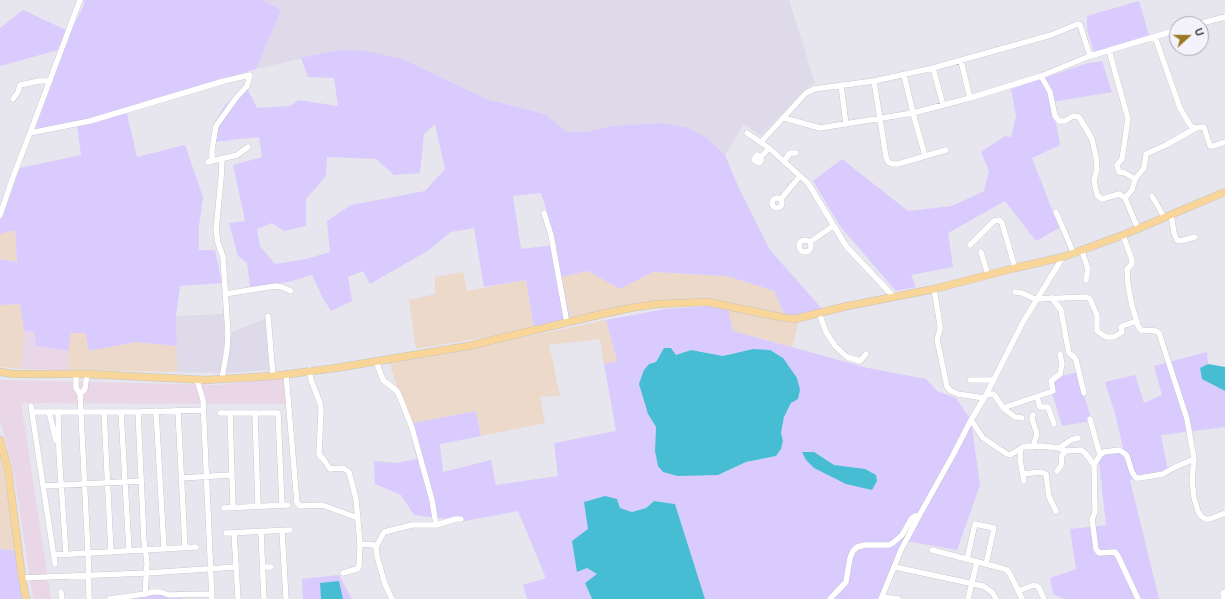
<!DOCTYPE html>
<html>
<head>
<meta charset="utf-8">
<style>
	body { margin:0 }
	#map { position:relative; width:1225px; height:599px; overflow:hidden; background:#e7e5ed; font-family:"DM Sans",sans-serif }
	canvas { display:block }
	.north { position:absolute; left:1169px; top:16px; width:40px; height:40px; box-sizing:border-box; background:#f4f2fa; border:1px solid #aaa9af; border-radius:50%; rotate:69deg; font-size:11px; font-weight:700; line-height:16px; text-align:center; color:#3c3c3f }
	.north::after { content:''; display:block; margin:auto; width:14px; height:18px; background:#9c7823; clip-path:polygon(50% 0,100% 100%,50% 72%,0 100%) }
</style>
</head>
<body>
<div id="map">
<canvas width="1225" height="599"></canvas>
<div class="north">U</div>
</div>
<script>
const context = document.querySelector('canvas').getContext('2d');
context.lineJoin = 'round';
function paint(path, color) { context.fillStyle = color; context.fill(path, 'evenodd'); }
const poly = rows => new Path2D(rows.map(r => 'M' + r).join(''));
function trace(path, color, width, dash) { context.strokeStyle = color; context.lineWidth = width; context.lineCap = dash ? 'butt' : 'round'; context.setLineDash(dash || []); context.stroke(path); }
paint(poly([
	[24,331,34,332,36,346,68,351,68,370,21,369],
	[288,378,288,404,21,403,51,599,33,599,14,473,0,420,0,380,217,385]
]), '#e9d6e7');
paint(poly([
	[15,230,17,262,0,259,0,234],
	[589,271,620,289,653,272,727,276,774,291,785,316,799,321,792,347,733,331,726,305,664,302,571,319,561,277],
	[463,272,467,291,526,280,534,329,416,349,409,300,435,294,435,277],
	[20,304,24,331,21,369,0,367,0,305],
	[606,320,617,361,604,364,600,339,549,345,560,396,540,397,545,423,481,436,476,411,408,424,390,363,479,347],
	[70,333,85,333,89,351,136,342,177,346,177,372,68,370,68,351],
	[0,452,18,551,0,549]
]), '#ecd9c9');
paint(poly([
	[263,0,789,0,815,83,804,90,761,136,744,124,725,155,707,138,662,123,612,126,585,132,567,132,545,114,486,99,403,59,338,50,256,69,281,10],
	[224,314,224,335,265,319,270,370,224,373,177,372,176,316]
]), '#dedae9');
paint(poly([
	[84,0,263,0,281,10,256,69,126,110,137,157,185,145,203,197,199,226,199,250,215,250,222,283,180,286,176,316,177,346,136,342,89,351,85,333,71,333,68,351,36,346,34,332,24,331,20,304,0,305,0,259,17,262,15,230,0,234,0,220,3,215,20,168,81,155,77,125,33,136,63,49,70,32,84,5],
	[1139,1,1149,35,1094,52,1087,30,1087,16],
	[23,10,66,30,58,50,0,66,0,28],
	[338,50,366,51,403,59,486,99,545,114,567,132,585,132,612,126,662,123,688,128,707,138,725,155,738,186,770,250,823,310,806,314,785,316,774,291,727,276,653,272,620,289,588,271,561,277,571,319,534,329,526,280,484,287,474,228,451,232,429,250,370,284,363,271,348,277,352,301,331,311,323,298,312,275,288,282,250,287,247,263,238,256,229,223,245,221,233,165,262,157,259,137,213,142,214,124,225,105,247,88,257,108,290,106,298,100,338,106,334,78,308,77,301,58],
	[435,124,445,169,425,191,351,205,327,221,330,252,306,259,275,264,260,246,257,229,272,223,284,231,306,226,306,199,326,176,327,157,376,159,394,175,420,173,424,134],
	[541,193,552,228,555,245,521,249,513,196],
	[1102,61,1112,92,1052,102,1060,145,1032,158,1059,228,1036,241,1005,201,948,233,953,267,911,275,916,287,896,291,840,226,813,181,842,159,908,211,952,206,984,191,989,171,981,152,1005,136,1011,137,1016,116,1011,89,1088,63],
	[727,305,733,331,868,368,926,379,937,391,956,398,971,420,980,485,957,550,906,541,886,581,878,599,705,599,675,504,654,501,646,508,632,512,620,508,588,529,577,572,587,568,598,574,585,583,592,599,527,599,523,585,546,578,518,511,465,521,414,515,401,495,375,484,374,461,396,463,417,459,408,424,476,411,481,436,440,444,443,472,491,460,496,485,558,476,554,443,616,431,604,364,617,361,606,320,665,309],
	[664,348,671,348,676,355,691,350,723,356,753,349,791,403,784,417,781,434,783,441,781,449,776,456,746,462,718,475,655,451,656,427,648,414,649,364,656,362],
	[1207,352,1208,364,1200,368,1202,378,1225,391,1225,427,1161,435,1168,472,1130,480,1159,599,1064,599,1053,594,1050,578,1076,569,1070,529,1106,525,1098,454,1124,453,1116,417,1105,382,1135,375,1144,403,1162,395,1154,366],
	[1077,372,1092,421,1062,426,1048,380],
	[0,549,18,551,26,599,0,599],
	[339,575,352,599,303,599,302,579],
	[181,591,182,599,123,599,123,596]
]), '#dacbfe');
paint(poly([
	[664,348,671,348,676,355,691,350,723,356,753,349,770,350,783,358,797,378,800,390,798,399,791,403,784,417,781,433,783,441,781,449,776,456,746,462,718,475,678,476,663,472,658,466,655,451,656,427,648,414,639,384,644,370,649,364,656,362],
	[1208,364,1225,367,1225,391,1202,379,1200,368],
	[802,452,814,452,834,465,865,469,876,475,877,481,872,490,846,484,814,468,806,460],
	[605,496,617,499,620,508,632,512,646,508,654,501,675,504,705,599,592,599,585,583,597,574,587,568,577,572,572,541,588,529,584,502],
	[339,581,343,599,321,599,320,583]
]), '#46bdd3');
const minor = poly([
	[1198,24,1225,17],
	[1155,37,1180,108,1190,125,1194,128,1204,127,1210,146,1213,146,1225,142],
	[1109,50,1128,119,1122,159,1117,165,1119,172,1125,173,1135,179],
	[961,61,970,98],
	[933,68,943,105],
	[904,75,913,113,925,156],
	[1041,76,1050,92,1055,116,1059,121,1065,121,1073,116,1079,117,1092,139,1096,157,1097,169,1094,181,1097,195,1102,199,1119,194,1125,198,1138,229],
	[874,81,886,157,888,162,892,164,898,164,946,150],
	[841,85,846,124],
	[13,99,18,92,20,85,39,81,50,81],
	[784,118,820,128,913,113,970,98,1041,76,1090,56,1177,30],
	[30,133,90,121,224,81,250,75,247,86,236,98,216,126,212,149,212,161],
	[747,133,769,148,808,183,846,246,893,296],
	[761,142,806,93,814,89,874,81,933,68,1051,35,1078,24,1080,25,1090,56],
	[757,155,761,157,761,161,759,163,755,161,754,159,757,155],
	[761,157,769,148],
	[784,161,790,153,796,153],
	[208,162,237,155,248,147],
	[1152,196,1164,217],
	[1125,198,1132,190,1135,179,1144,168,1146,154,1166,145,1196,128],
	'772 203a5 5 0 1 1 10 0a5 5 0 1 1-10 0Z',
	[781,199,800,176],
	[1056,212,1074,254],
	[544,213,551,235,567,323],
	[1171,214,1174,233,1177,240,1180,241,1195,237],
	[0,215,13,177,30,133,80,0],
	[1123,235,1132,260,1132,264,1127,269,1128,285,1132,306,1138,326,1141,330,1156,331,1159,333,1187,419,1194,459,1192,480,1194,498,1198,511,1201,516,1205,519,1210,519,1225,513],
	'799 246a6 6 0 1 1 12 0a6 6 0 1 1-12 0Z',
	[810,242,833,226],
	[970,245,994,221,999,220,1002,223,1015,268],
	[1082,251,1088,269,1086,280],
	[981,252,988,275],
	[934,289,940,325,940,330,937,339,947,387,951,391,958,394,984,398],
	[1015,292,1022,293,1037,300],
	[225,294,275,286,282,287,291,291],
	[1052,298,1061,310,1066,338,1069,353,1074,357,1076,360,1084,393],
	[1037,299,1086,297,1090,299,1097,315,1097,331,1106,337,1114,337,1122,332,1121,327,1122,326,1137,321],
	[819,313,826,332,835,346,847,357,860,361,866,354],
	[268,316,273,376],
	[376,361,383,380,397,391,402,402,412,428,432,500,436,525],
	[309,370,311,380,320,403,321,410,319,455,324,460,330,469,343,468,349,472,356,499,360,544,374,545,376,547,377,556,385,584,392,599],
	[76,374,76,388,80,394,88,553,89,599],
	[286,374,297,503,300,506,322,505,358,518],
	[222,379,227,349,228,334,223,257,218,243,216,230,221,179,222,159],
	[197,380,203,400,212,599],
	[970,380,993,380],
	[80,394,85,389,87,374],
	[986,395,993,394,996,397,1003,408,1015,417,1022,418],
	[1037,397,1040,407,1048,407,1054,424],
	[31,406,55,564],
	[1003,408,1053,391,1051,381,1060,374,1062,364,1060,354],
	[156,411,164,549],
	[178,411,185,547],
	[32,412,138,412,203,410],
	[49,412,56,441],
	[58,412,59,453,66,554],
	[104,412,111,552],
	[121,412,129,550],
	[220,413,278,413,282,505],
	[230,413,233,507],
	[255,413,258,506],
	[1090,419,1100,455],
	[971,420,983,438,1007,454,1010,455,1023,447,1041,446,1059,448,1066,451,1081,450,1085,453,1094,465,1095,512,1092,519,1096,549,1099,553,1115,552,1118,556,1138,599],
	[1033,447,1037,434,1032,419,1033,415],
	[1021,448,1020,460,1024,481],
	[1059,448,1071,440,1078,438],
	[1094,465,1100,455,1104,452,1119,450,1124,453,1127,456,1132,472,1136,478,1140,478,1163,474,1173,468,1194,459],
	[1057,471,1061,466,1062,455,1066,451],
	[1023,474,1041,472,1046,474,1049,497,1056,511],
	[181,478,231,475],
	[44,486,142,481],
	[224,508,288,505],
	[282,531,286,599],
	[261,532,264,599],
	[226,533,290,530],
	[234,533,238,599],
	[376,547,384,532,412,525,436,525,456,519,461,519],
	[932,550,1001,568,1007,570,1010,574,1022,599],
	[54,555,196,547],
	[967,559,975,524,994,528,986,564],
	[263,567,271,567],
	[895,567,983,586,992,592,996,599],
	[343,573,357,569,359,567,360,544],
	[22,578,147,573,236,567],
	[1018,591,1034,585,1037,586,1039,588,1044,599],
	[61,592,62,599],
	[145,594,152,592,161,592,169,595,211,594],
	[882,597,899,599],
	[109,599,145,594,147,563,144,541,138,412],
	[830,599,846,582,850,558,853,551,857,547,865,545,889,545,893,543,902,535,912,518,915,516,919,516],
	[881,599,901,550,919,516,953,455,971,420,986,395,1023,322,1063,257],
	[968,599,977,562],
	[1224,599,1223,593,1225,592]
]);
const major = poly([
	[0,372,14,374,87,374,206,380,273,376,336,368,468,346,598,315,630,308,658,304,708,302,780,317,795,319,843,307,934,289,1015,268,1063,257,1123,235,1225,192],
	[0,440,8,469,22,578,26,599]
]);
trace(minor, '#b5b3ba', 6);
trace(major, '#c4c4c5', 8);
trace(minor, '#fff', 5.5);
trace(major, '#f8d69a', 7);
</script>
</body>
</html>
